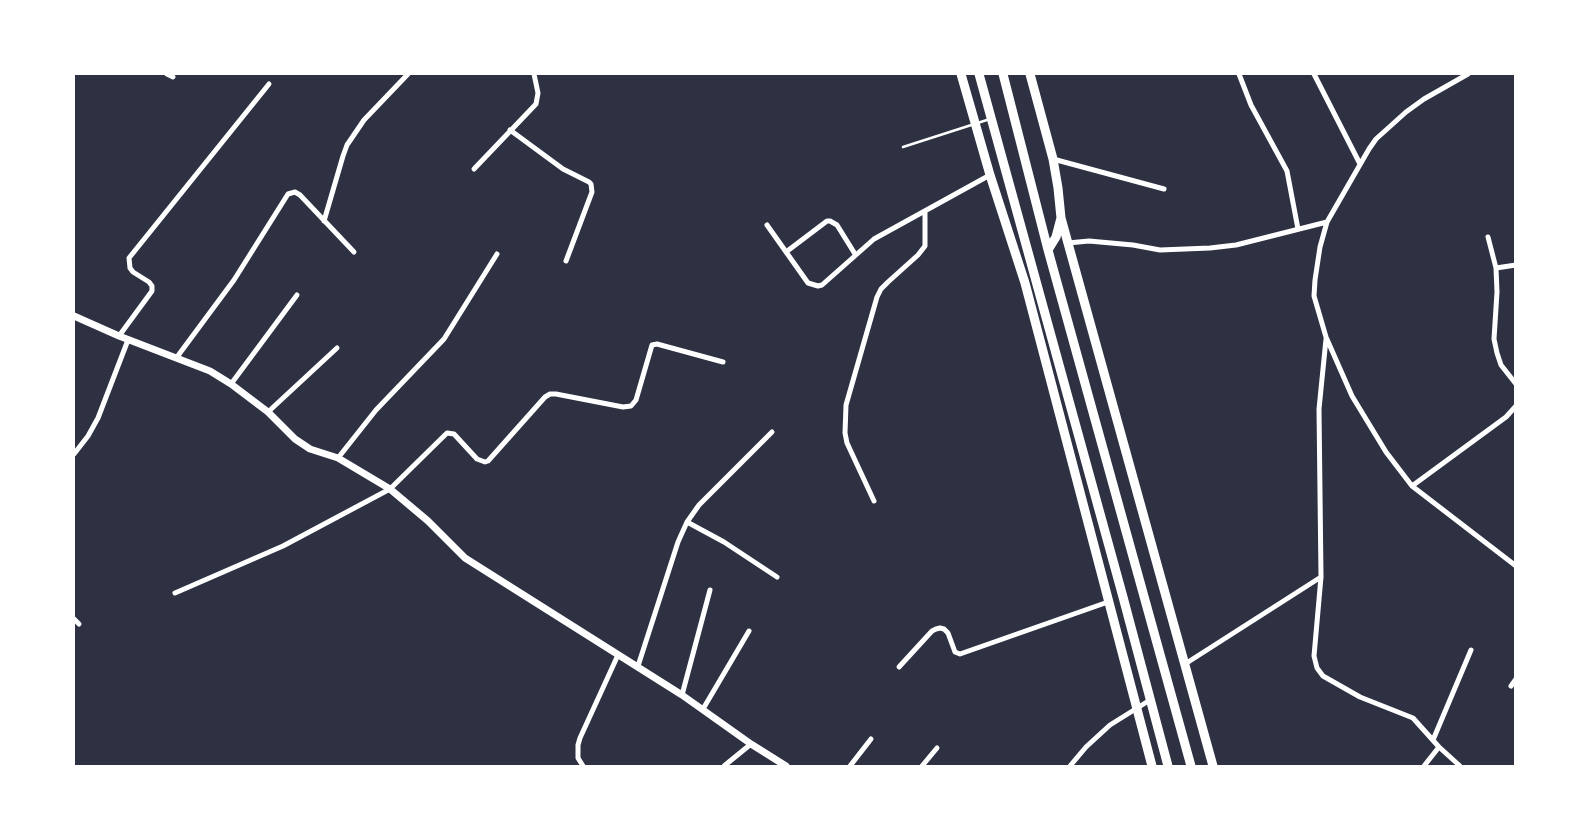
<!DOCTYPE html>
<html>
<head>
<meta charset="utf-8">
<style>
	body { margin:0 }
	#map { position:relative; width:1589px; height:840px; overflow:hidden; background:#2d3142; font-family:Inter,sans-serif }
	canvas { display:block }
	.frame { position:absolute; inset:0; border:75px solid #fff; pointer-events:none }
</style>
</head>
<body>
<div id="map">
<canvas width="1589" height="840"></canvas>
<div class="frame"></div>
</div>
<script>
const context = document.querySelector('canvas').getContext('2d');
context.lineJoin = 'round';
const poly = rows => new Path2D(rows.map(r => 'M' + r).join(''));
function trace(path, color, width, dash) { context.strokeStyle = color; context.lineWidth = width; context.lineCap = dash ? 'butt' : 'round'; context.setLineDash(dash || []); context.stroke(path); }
trace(poly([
	[903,147,990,119]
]), '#fff', 2.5);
trace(poly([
	[167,74,173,77],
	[1239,74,1251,105,1287,171,1298,229],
	[1314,74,1360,164],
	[1468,74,1424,99,1406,112,1376,139,1369,149,1327,222,1320,247,1315,280,1314,296,1326,337,1352,396,1386,452,1412,486,1516,566],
	[510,130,563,169,589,182,591,184,592,192,566,261],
	[1053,159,1164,189],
	[474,169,536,104,538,93,534,74],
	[324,221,343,156,347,145,364,120,408,74],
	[767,225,808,283,818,286,822,285,874,239,990,175],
	[1488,237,1496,268,1497,292,1494,339,1497,353,1501,365,1516,384],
	[1068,243,1089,241,1133,245,1160,250,1210,248,1236,245,1327,222],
	[786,252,827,221,830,221,837,225,855,254],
	[1496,268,1516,265],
	[119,336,152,291,152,286,149,282,133,272,130,268,129,258,269,84],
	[1326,339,1319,409,1321,577,1314,656,1317,668,1323,676,1360,697,1413,718,1439,747,1460,766],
	[177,357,234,280,288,194,295,192,300,195,354,252],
	[231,384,297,295],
	[268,412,337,348],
	[74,454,88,436,98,418,128,340],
	[338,458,376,410,444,339,497,254],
	[1412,486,1506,417,1516,406],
	[874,501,847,443,845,433,846,405,877,297,881,289,888,282,918,255,925,246,925,211],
	[687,522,724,542,777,577],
	[175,593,283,546,390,489,447,433,454,434,477,459,485,462,488,461,545,397,550,394,556,394,623,407,631,406,636,400,652,345,657,344,723,362],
	[74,619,79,624],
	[1185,664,1321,577],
	[638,666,678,542,687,522,699,505,772,432],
	[899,667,932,631,936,629,940,628,944,629,948,633,955,652,960,654,1108,602],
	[1511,686,1516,679],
	[682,695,710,590],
	[703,709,749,631],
	[1433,740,1471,650],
	[583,766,578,758,578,745,580,738,618,655],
	[724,766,751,744],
	[850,766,871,739],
	[922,766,937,748],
	[1070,766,1086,747,1110,725,1150,700],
	[1424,766,1439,747]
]), '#fff', 5);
trace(poly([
	[74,316,119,336,210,371,231,384,268,412,295,439,310,449,338,458,390,489,428,521,465,558,682,695,751,744,786,766]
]), '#fff', 7);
trace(poly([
	[961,74,990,175,1025,283,1152,766],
	[979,74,1123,597,1168,766],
	[1003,74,1048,250,1191,766],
	[1030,74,1053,159,1058,188,1061,218,1056,237,1048,250],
	[1061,218,1213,766]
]), '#fff', 9);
</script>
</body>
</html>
